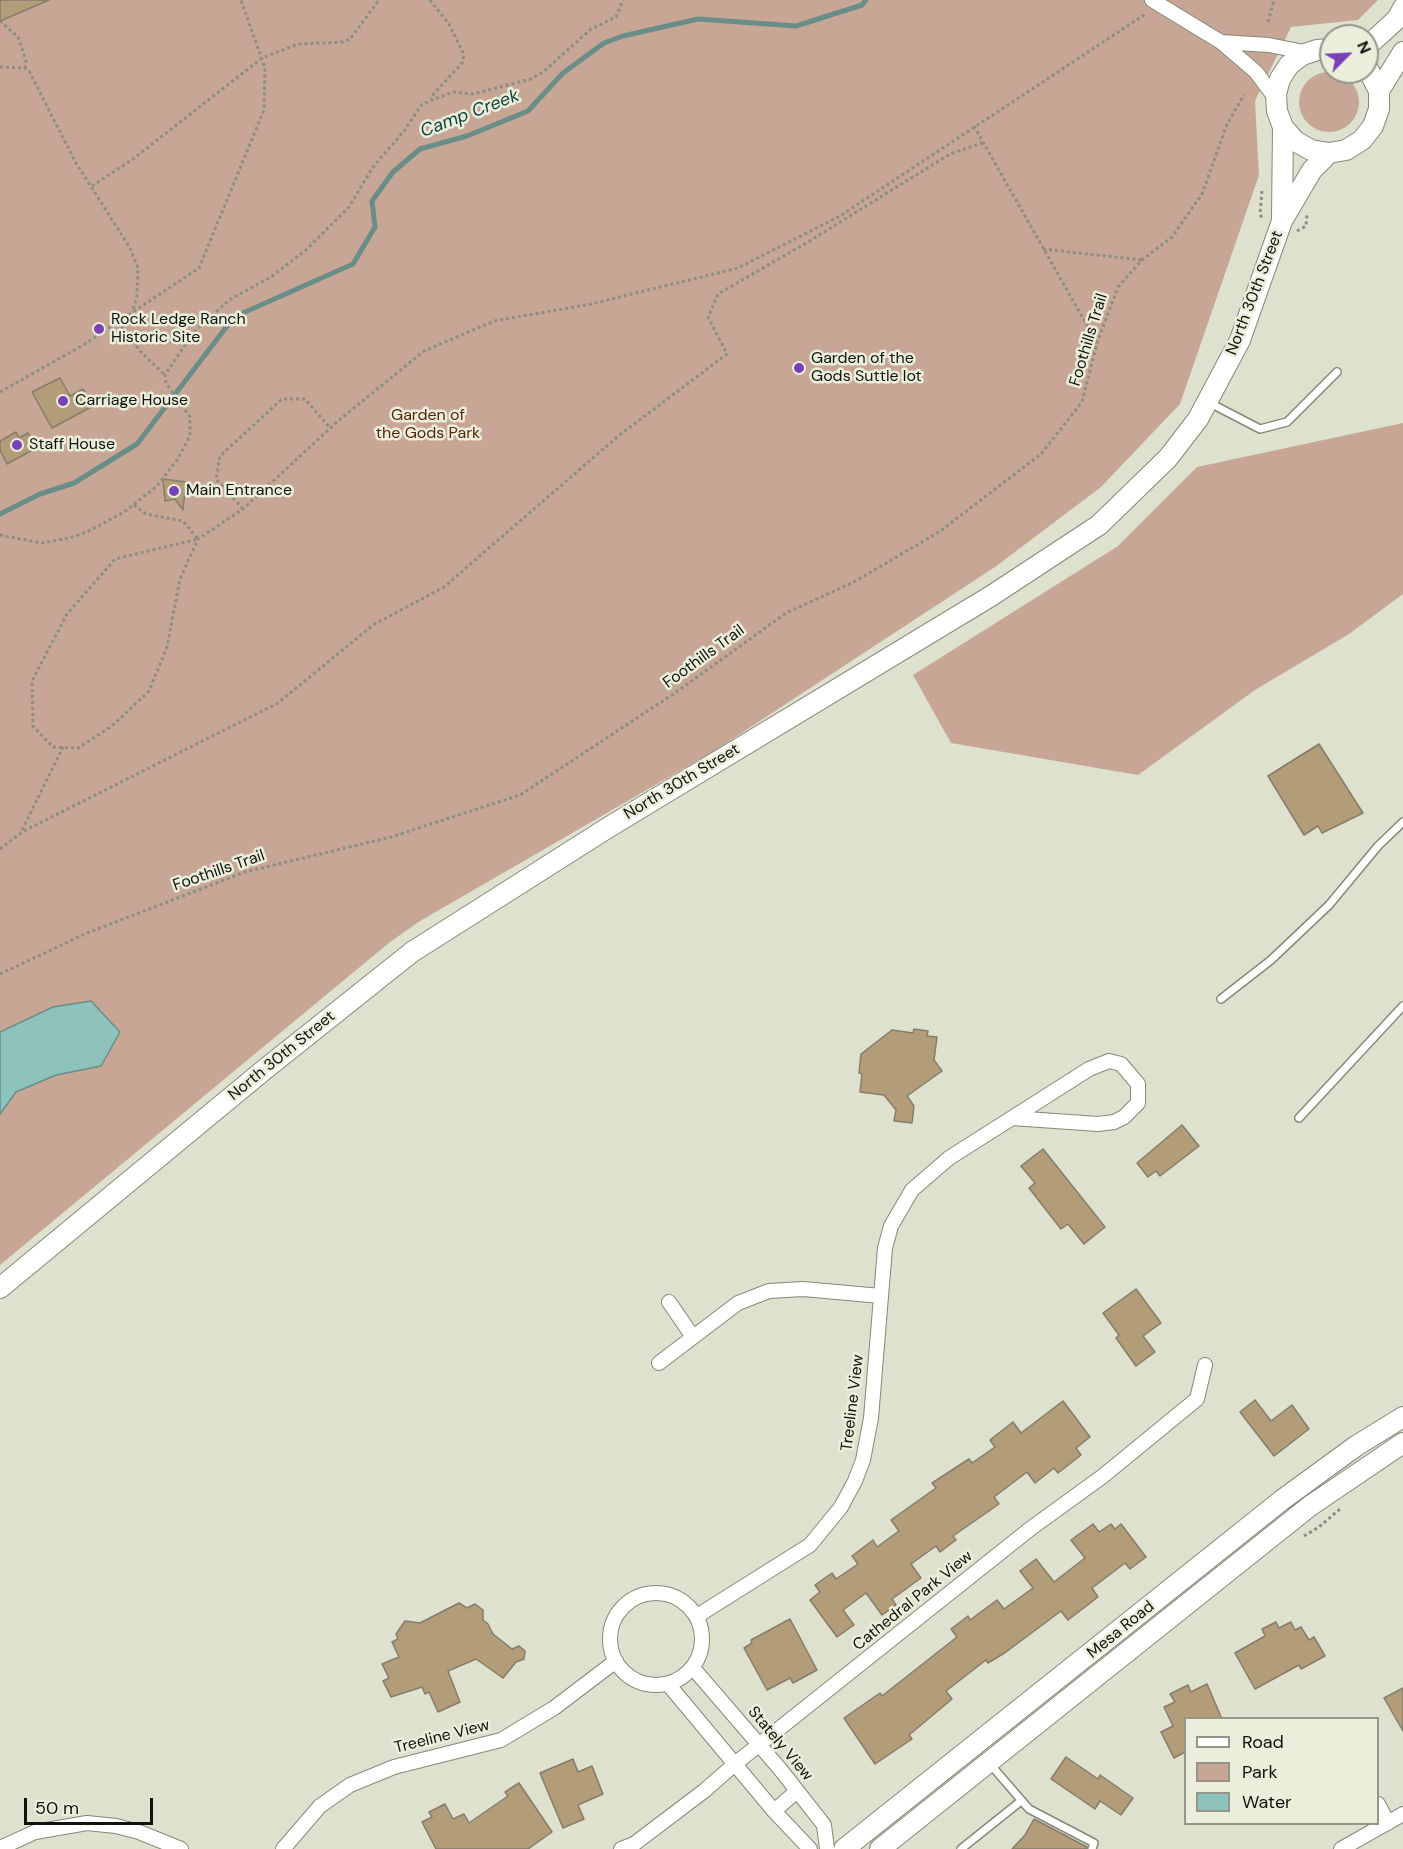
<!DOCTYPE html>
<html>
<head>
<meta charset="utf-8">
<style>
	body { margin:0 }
	#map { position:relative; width:1403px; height:1849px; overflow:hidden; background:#dde1ce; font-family:"DM Sans",sans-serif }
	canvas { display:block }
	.legend { position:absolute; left:1184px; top:1717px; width:195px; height:108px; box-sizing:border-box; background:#eaeedb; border:2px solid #939688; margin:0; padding:8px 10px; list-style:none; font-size:18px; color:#11120c }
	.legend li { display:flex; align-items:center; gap:12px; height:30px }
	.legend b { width:30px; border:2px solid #939688 }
	.north { position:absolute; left:1319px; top:24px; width:60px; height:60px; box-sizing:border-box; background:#eaeedb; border:2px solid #939688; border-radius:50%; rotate:66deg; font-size:16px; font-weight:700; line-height:24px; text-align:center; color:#11120c }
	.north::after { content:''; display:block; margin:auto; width:21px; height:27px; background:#7941b8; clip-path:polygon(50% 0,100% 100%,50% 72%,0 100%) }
	.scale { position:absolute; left:24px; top:1798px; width:129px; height:27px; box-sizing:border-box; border:3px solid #11120c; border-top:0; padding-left:8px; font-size:18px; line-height:21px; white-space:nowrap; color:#11120c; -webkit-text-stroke:4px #eaeedb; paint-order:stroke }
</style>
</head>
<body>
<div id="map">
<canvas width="1403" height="1849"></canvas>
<ul class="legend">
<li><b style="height:8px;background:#fff"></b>Road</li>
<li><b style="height:16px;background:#c8a696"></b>Park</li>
<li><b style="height:16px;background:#8ec3bc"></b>Water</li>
</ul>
<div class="north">N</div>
<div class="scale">50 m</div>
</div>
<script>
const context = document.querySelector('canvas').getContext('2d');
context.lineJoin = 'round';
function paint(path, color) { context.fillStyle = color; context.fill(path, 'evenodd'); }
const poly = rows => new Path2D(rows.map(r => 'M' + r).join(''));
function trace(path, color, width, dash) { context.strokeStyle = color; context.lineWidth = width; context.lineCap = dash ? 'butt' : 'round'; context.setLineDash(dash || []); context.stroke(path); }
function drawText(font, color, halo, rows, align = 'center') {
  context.font = font + ' "DM Sans",sans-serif'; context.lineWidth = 5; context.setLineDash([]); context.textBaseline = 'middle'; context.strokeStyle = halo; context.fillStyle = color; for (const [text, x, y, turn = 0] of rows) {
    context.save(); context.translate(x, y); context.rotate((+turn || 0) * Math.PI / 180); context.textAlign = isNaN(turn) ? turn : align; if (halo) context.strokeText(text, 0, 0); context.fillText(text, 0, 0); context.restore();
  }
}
paint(poly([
	[0,0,1378,0,1358,20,1291,27,1255,101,1259,175,1180,404,1101,487,995,567,714,751,420,921,390,942,0,1265],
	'1299 102a30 30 0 1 1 60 0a30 30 0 1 1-60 0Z',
	[1403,423,1403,594,1349,634,1255,690,1138,775,951,743,913,675,1118,546,1197,467]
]), '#c8a696');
const water = poly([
	[91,1001,120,1032,101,1066,56,1075,16,1092,0,1114,0,1032,53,1007,91,1001]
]);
paint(water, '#8ec3bc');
trace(water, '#688e87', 1.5);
trace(poly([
	[0,514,40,494,74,483,137,444,234,317,353,264,375,227,372,201,393,172,420,149,467,136,528,111,563,73,604,43,623,36,698,19,796,26,862,5,866,0]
]), '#688e87', 5);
const building = poly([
	[0,0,49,0,0,21,0,0],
	[60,378,70,396,83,389,93,406,52,428,32,392,60,378],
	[16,432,19,438,28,433,36,448,7,464,0,450,0,441,16,432],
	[163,479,186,482,183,510,175,499,165,501,163,479],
	[1319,744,1363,813,1322,833,1318,826,1304,835,1268,776,1319,744],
	[914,1029,928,1031,927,1036,937,1037,934,1060,942,1071,907,1096,914,1106,912,1123,894,1121,896,1110,884,1095,860,1092,862,1074,859,1073,861,1054,892,1030,913,1033,914,1029],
	[1182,1125,1199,1146,1160,1176,1156,1171,1148,1177,1137,1163,1182,1125],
	[1043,1149,1105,1227,1084,1244,1068,1224,1061,1229,1029,1188,1035,1183,1021,1166,1043,1149],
	[1136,1289,1161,1323,1143,1336,1155,1352,1136,1366,1116,1338,1119,1335,1103,1313,1136,1289],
	[1255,1400,1271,1421,1292,1405,1309,1429,1274,1456,1240,1412,1255,1400],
	[1063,1401,1090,1437,1076,1448,1081,1455,1058,1473,1054,1468,1035,1483,1027,1472,994,1497,999,1504,953,1536,956,1540,940,1552,936,1546,911,1564,921,1578,892,1599,896,1605,882,1615,866,1593,843,1610,854,1625,837,1637,810,1600,820,1592,815,1585,832,1573,836,1579,858,1564,852,1556,873,1540,877,1547,899,1531,891,1520,936,1488,932,1483,969,1459,972,1463,995,1447,990,1440,1013,1422,1021,1433,1063,1401],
	[1093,1524,1099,1532,1111,1524,1115,1529,1121,1524,1146,1557,1130,1569,1125,1563,1092,1588,1098,1597,1068,1620,1061,1611,1006,1652,988,1663,986,1660,946,1691,952,1699,909,1735,912,1739,875,1764,844,1718,880,1693,882,1696,957,1637,951,1629,968,1616,970,1620,997,1600,1004,1609,1033,1588,1020,1571,1036,1559,1054,1582,1085,1558,1071,1540,1093,1524],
	[459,1603,467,1608,475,1604,483,1610,483,1620,488,1624,493,1634,512,1649,519,1646,525,1651,524,1659,516,1662,503,1678,476,1659,448,1671,460,1702,438,1712,429,1692,425,1694,422,1687,391,1697,383,1681,389,1678,382,1664,399,1657,392,1642,398,1639,396,1634,405,1621,420,1623,459,1603],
	[790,1619,817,1670,793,1683,790,1678,767,1690,744,1648,752,1643,751,1640,790,1619],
	[1276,1622,1279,1628,1291,1622,1295,1630,1301,1627,1309,1640,1314,1637,1325,1656,1301,1669,1299,1665,1255,1689,1235,1653,1265,1636,1262,1629,1276,1622],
	[1207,1684,1222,1719,1185,1719,1185,1752,1174,1758,1161,1732,1173,1726,1164,1707,1175,1702,1170,1694,1188,1685,1191,1692,1207,1684],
	[1403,1688,1403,1731,1384,1698,1403,1688],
	[1066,1757,1098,1779,1100,1775,1133,1798,1121,1815,1100,1801,1095,1809,1051,1779,1066,1757],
	[573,1759,578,1772,592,1766,603,1794,578,1805,584,1819,563,1828,540,1773,573,1759],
	[519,1783,552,1832,528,1849,436,1849,422,1822,432,1817,429,1812,445,1804,453,1819,464,1814,469,1823,508,1796,505,1792,519,1783],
	[1034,1819,1087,1847,1086,1849,1012,1849,1025,1835,1034,1819]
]);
paint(building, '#b39d78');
trace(building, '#857c6c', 1.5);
const lane = poly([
	[1208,402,1260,429,1287,422,1337,372],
	[1221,999,1271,960,1329,905,1378,846,1403,822],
	[1299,1118,1403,1006],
	[990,1764,1029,1809,1094,1843,1092,1849],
	[961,1849,1021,1801]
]);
const street = poly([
	[1152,0,1221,42,1256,72,1276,99],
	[1221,42,1269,45,1309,53],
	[669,1302,693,1337],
	[659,1363,738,1303,769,1291,803,1289,881,1296],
	'610 1639a46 46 0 1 1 92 0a46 46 0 1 1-92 0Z',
	[697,1616,810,1545,841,1507,855,1481,863,1460,871,1418,885,1248,891,1226,912,1190,949,1158,1012,1118,1089,1069,1109,1061,1121,1064,1138,1084,1138,1103,1124,1117,1114,1122,1098,1124,1012,1118],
	[693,1668,780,1769,824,1825,827,1849],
	[668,1684,774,1811,810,1849],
	[1378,1804,1388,1823],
	[774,1811,797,1791],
	[0,1848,35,1832,87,1823,116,1826,139,1832,181,1849],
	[283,1849,320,1806,350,1785,394,1767,501,1740,554,1708,616,1661],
	[621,1849,634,1844,704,1791,736,1763,1030,1529,1103,1476,1197,1399,1205,1365],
	[1341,1849,1403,1814]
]);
const secondary = poly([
	[1367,43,1373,41,1397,19,1403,8],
	[1331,49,1317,50,1302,55,1289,65,1280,79,1276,94,1277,111,1283,127,1295,141,1311,150,1329,153,1346,150,1362,140,1373,126,1379,109,1379,91,1367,67],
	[1379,91,1403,52],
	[1282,218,1283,127],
	[0,1288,264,1070,412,952,609,827,991,596,1099,525,1168,458,1198,419,1240,340,1282,221,1312,170,1329,153],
	[844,1849,1282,1500,1356,1446,1403,1417],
	[880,1849,1310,1506,1403,1443]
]);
trace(lane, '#858977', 10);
trace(street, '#858977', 16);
trace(secondary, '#858977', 22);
trace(poly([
	[430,0,449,24,464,55,462,63,430,98],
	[0,21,18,37,26,61,25,68],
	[1268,22,1274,0],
	[0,67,25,68,29,71,76,163,130,248,138,268,137,296,132,312],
	[974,126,1097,343],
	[92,186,133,159,262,58,298,44,343,42,350,39,379,0],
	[1262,191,1260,214,1263,220],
	[1297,231,1306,226,1307,214],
	[1043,249,1142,260],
	[118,322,140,351,165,375],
	[0,392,85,344,199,268,264,110,265,68,241,0],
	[134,505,146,514,183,521,198,539,115,559,67,614,32,681,33,726,53,747,78,748,112,726,149,691,167,647,180,579,198,539,243,509,338,421,424,351,494,321,591,304,738,268,840,216,1147,13],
	[243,509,216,479,220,456,282,399,305,399,330,428],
	[0,535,42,543,69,538,87,532,124,512,156,487,177,460,190,436,190,417,166,383,165,375,193,333,229,300,271,277,306,250,349,207,373,167,404,131,422,104,453,92,473,94,531,79,543,72,591,29,616,17,623,0],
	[22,830,63,747],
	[0,849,22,832,278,703,373,625,444,587,617,437,727,354,708,317,718,294,808,242,950,154,982,143],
	[0,974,87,933,245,872,391,837,520,795,672,695,786,613,854,582,939,532,1041,454,1082,402,1097,343,1118,287,1142,260,1172,237,1202,194,1227,124,1244,95],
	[1304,1536,1319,1527,1340,1509]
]), '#8b8e80', 3, [3, 3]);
trace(lane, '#fff', 7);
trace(street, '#fff', 14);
trace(secondary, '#fff', 20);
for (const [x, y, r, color] of [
	[99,329,6,"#7941b8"],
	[799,368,6,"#7941b8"],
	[63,401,6,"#7941b8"],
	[17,445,6,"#7941b8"],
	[174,491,6,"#7941b8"]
]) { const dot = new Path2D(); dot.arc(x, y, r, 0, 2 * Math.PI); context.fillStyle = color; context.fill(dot); trace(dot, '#eaeedb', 2); }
drawText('16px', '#11120c', '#eaeedb', [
	["North 30th Street",1255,293,-69],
	["Foothills Trail",1089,340,-73],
	["Foothills Trail",704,657,-36],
	["North 30th Street",682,782,-31],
	["Foothills Trail",219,871,-19],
	["North 30th Street",282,1056,-39],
	["Treeline View",853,1403,-83],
	["Cathedral Park View",913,1601,-39],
	["Mesa Road",1121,1630,-39],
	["Treeline View",442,1737,-14],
	["Stately View",780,1744,50]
]);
drawText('16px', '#11120c', '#eaeedb', [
	["Rock Ledge Ranch",111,320],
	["Historic Site",111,338],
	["Garden of the",811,359],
	["Gods Suttle lot",811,377],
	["Carriage House",75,401],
	["Staff House",29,445],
	["Main Entrance",186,491]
], 'left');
drawText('16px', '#592505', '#eaeedb', [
	["Garden of",428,416],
	["the Gods Park",428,434]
]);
drawText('italic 18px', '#12433f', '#eaeedb', [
	["Camp Creek",470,114,-21]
]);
</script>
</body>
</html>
